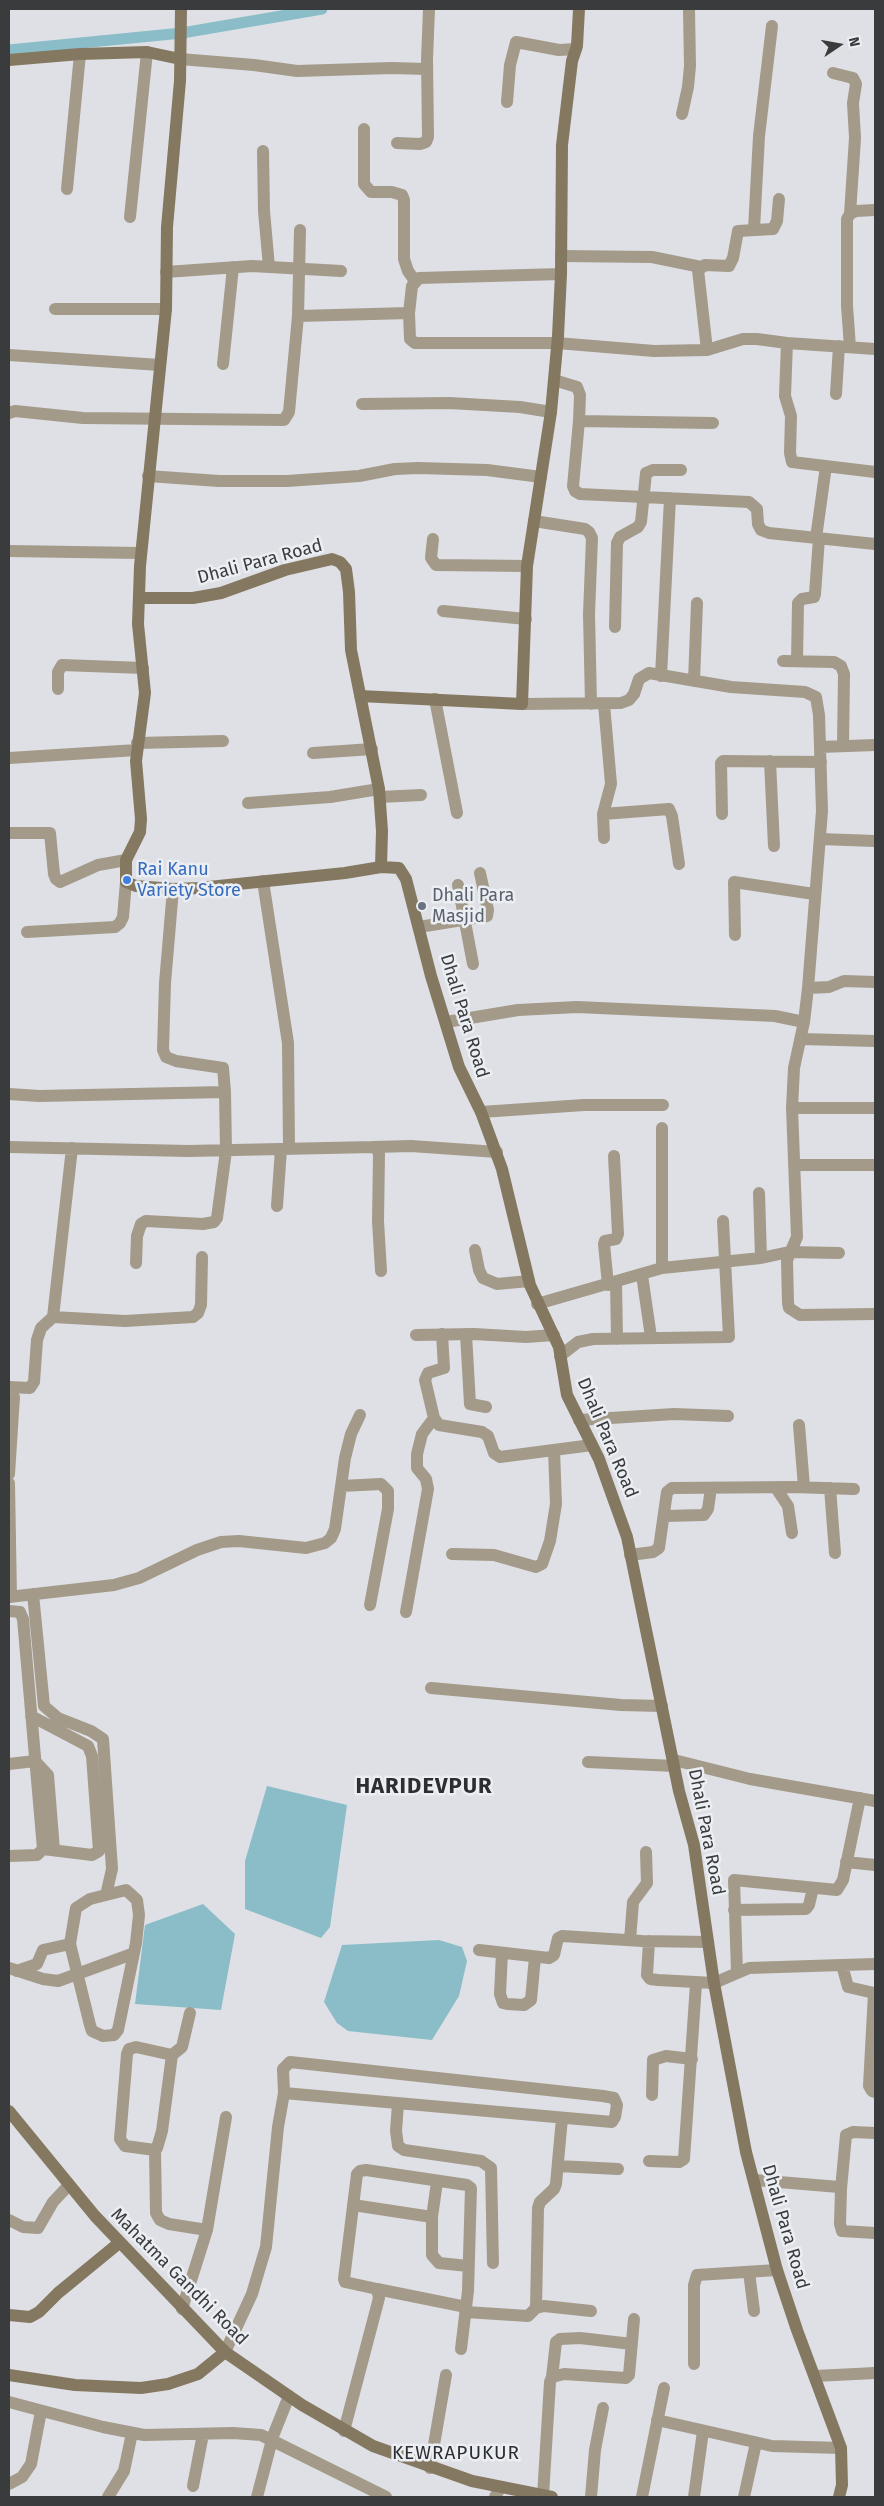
<!DOCTYPE html>
<html>
<head>
<meta charset="utf-8">
<style>
	body { margin:0 }
	#map { position:relative; width:884px; height:2506px; overflow:hidden; background:#dee0e5; font-family:"Fira Sans",sans-serif }
	canvas { display:block }
	.frame { position:absolute; inset:0; border:10px solid #3a3b3d; pointer-events:none }
	.north { position:absolute; left:814px; top:20px; width:50px; height:50px; -webkit-text-stroke:4px #ebeef2; paint-order:stroke; rotate:78deg; font-size:14px; font-weight:700; line-height:20px; text-align:center; color:#3a3b3d }
	.north::after { content:''; display:block; margin:auto; width:18px; height:22px; background:#3a3b3d; clip-path:polygon(50% 0,100% 100%,50% 72%,0 100%) }
</style>
</head>
<body>
<div id="map">
<canvas width="884" height="2506"></canvas>
<div class="frame"></div>
<div class="north">N</div>
</div>
<script>
const context = document.querySelector('canvas').getContext('2d');
context.lineJoin = 'round';
function paint(path, color) { context.fillStyle = color; context.fill(path, 'evenodd'); }
const poly = rows => new Path2D(rows.map(r => 'M' + r).join(''));
function trace(path, color, width, dash) { context.strokeStyle = color; context.lineWidth = width; context.lineCap = dash ? 'butt' : 'round'; context.setLineDash(dash || []); context.stroke(path); }
function drawText(font, color, halo, rows, align = 'center') {
  context.font = font + ' "Fira Sans",sans-serif'; context.lineWidth = 5; context.setLineDash([]); context.textBaseline = 'middle'; context.strokeStyle = halo; context.fillStyle = color; for (const [text, x, y, turn = 0] of rows) {
    context.save(); context.translate(x, y); context.rotate((+turn || 0) * Math.PI / 180); context.textAlign = isNaN(turn) ? turn : align; if (halo) context.strokeText(text, 0, 0); context.fillText(text, 0, 0); context.restore();
  }
}
paint(poly([
	[267,1786,347,1805,330,1927,321,1938,245,1909,245,1861],
	[203,1904,235,1934,221,2010,135,2004,145,1925],
	[439,1940,462,1947,467,1961,459,1996,432,2040,348,2031,337,2023,324,2002,342,1945]
]), '#8abdc8');
trace(poly([
	[9,50,182,33,322,9]
]), '#8abdc8', 11);
trace(poly([
	[180,59,254,65,297,71,392,68,427,69],
	[833,73,853,78,856,84,853,103,855,138,850,214],
	[507,102,510,65,516,42,559,50,576,49],
	[682,114,688,87,690,66,689,9],
	[364,129,364,184,371,192,392,192,402,195,404,200,404,259,408,271,415,281],
	[397,143,420,144,426,142,428,137,427,59,429,9],
	[263,151,264,211,269,267],
	[67,189,80,54],
	[130,217,147,52],
	[754,229,759,136,772,26],
	[561,256,652,257,701,267],
	[166,272,252,266,341,271],
	[561,274,419,278,412,286,409,313,410,339,415,343,557,343,654,351,707,350,743,339,757,339,787,343,875,349],
	[55,309,166,309],
	[298,316,409,313],
	[787,343,785,396,791,416,790,453,792,462,875,472],
	[850,347,847,306,847,219,850,214,856,211,875,210],
	[707,350,698,270,705,265,729,266,733,258,738,231,773,229,777,221,779,199],
	[9,355,160,365],
	[223,364,233,267],
	[554,380,577,387,580,395,579,421,713,423],
	[836,394,839,346],
	[362,404,449,403,520,407,551,412],
	[9,413,15,411,83,418,284,420,289,412,298,316,300,230],
	[579,421,573,486,575,491,580,494,749,502,757,509,758,524,761,530,769,533,875,544],
	[148,476,219,481,287,481,359,476,395,469,418,468,487,470,541,477],
	[534,521,585,529,589,532,592,538,589,614,591,704],
	[816,538,826,466],
	[433,539,431,558,436,565,527,566],
	[9,551,141,553],
	[443,611,526,619],
	[615,627,617,543,620,537,638,527,641,522,646,473,653,470,681,470],
	[783,661,834,662,841,666,844,674,843,746],
	[797,661,798,603,802,599,814,597,815,594,819,538],
	[661,676,670,498],
	[694,681,697,603],
	[58,689,58,672,62,665,143,668],
	[435,699,457,813],
	[522,704,621,703,629,700,634,694,639,679,649,673,731,687,805,692,816,697,819,715,822,811,808,988,804,1022,794,1068,792,1108,797,1237,787,1260,788,1303,789,1308,800,1315,875,1314],
	[604,704,611,784,603,814,604,838],
	[137,743,223,741],
	[820,747,875,745],
	[313,753,372,749],
	[9,758,137,750],
	[770,761,774,846],
	[380,797,421,795],
	[248,803,330,797,379,789],
	[603,814,669,809,672,816,679,864],
	[722,814,721,763,723,761,821,762],
	[9,833,50,833,54,874,56,879,60,882,98,865,126,860],
	[820,839,875,841],
	[263,881,288,1043,289,1149],
	[458,885,473,964],
	[419,927,487,916,488,910,480,873],
	[27,932,115,927,120,923,123,917,126,882],
	[735,935,734,882,814,894],
	[808,988,829,987,844,981,875,982],
	[446,1022,518,1010,577,1007,775,1016,804,1022],
	[801,1039,875,1041],
	[9,1094,39,1096,225,1092,223,1068,176,1061,166,1057,163,1050,165,983,173,889],
	[792,1108,875,1108],
	[481,1112,584,1105,663,1105],
	[9,1147,188,1151,373,1147,377,1149,379,1154,378,1221,381,1271],
	[373,1147,411,1146,497,1152],
	[794,1165,875,1165],
	[759,1193,761,1258],
	[277,1206,281,1149],
	[475,1250,479,1270,483,1278,497,1284,529,1281],
	[136,1263,137,1236,141,1224,146,1221,203,1224,214,1222,217,1218,226,1151,225,1092],
	[662,1268,662,1128],
	[642,1275,651,1337],
	[616,1283,617,1339],
	[608,1285,604,1244,605,1241,616,1239,618,1234,614,1156],
	[537,1304,662,1268,761,1258,789,1252,839,1253],
	[53,1317,125,1321,193,1317,198,1313,201,1305,202,1257],
	[442,1334,444,1368,428,1373,425,1380,434,1418,439,1425,482,1432,488,1436,494,1453,500,1457,592,1445],
	[466,1334,470,1404,486,1407],
	[416,1335,474,1334,526,1337,554,1335],
	[560,1356,578,1342,593,1339,729,1337,723,1221],
	[9,1387,30,1388,34,1382,37,1340,41,1328,53,1317,72,1148],
	[579,1420,674,1414,728,1416],
	[799,1425,804,1487],
	[9,1474,14,1397],
	[9,1483,11,1597],
	[341,1486,381,1484,388,1491,388,1509,370,1605],
	[776,1488,788,1506,792,1533],
	[830,1488,835,1553],
	[664,1516,704,1515,708,1509,711,1488],
	[452,1554,494,1555,536,1567,542,1564,550,1541,556,1504,554,1450],
	[630,1555,653,1552,659,1548,667,1492,672,1488,793,1487,854,1489],
	[33,1594,44,1706,58,1718,91,1731,103,1739,112,1869,106,1895,126,1890,137,1900,139,1915,136,1943,118,2030,114,2035,103,2036,92,2031,90,2025,70,1944,76,1908,90,1899,106,1895],
	[9,1597,114,1585,139,1578,197,1550,221,1542,239,1541,306,1548,325,1543,331,1538,335,1529,345,1458,351,1434,360,1415],
	[9,1611,20,1612,23,1619,43,1849,37,1855,9,1856],
	[406,1612,428,1489,426,1479,417,1468,417,1454,422,1434,434,1418],
	[431,1688,621,1705,662,1706],
	[31,1716,88,1746,92,1756,99,1851,92,1855,43,1849],
	[674,1760,750,1779,875,1801],
	[588,1762,675,1766],
	[9,1764,35,1761,48,1775,54,1850],
	[846,1862,875,1865],
	[734,1910,806,1909,809,1905,813,1888],
	[630,1940,633,1902,647,1883,646,1852],
	[649,1941,647,1975,650,1979,658,1980,714,1983,749,1968,842,1965,848,1987,874,1993,869,2086,872,2091,875,2092],
	[479,1950,549,1958,554,1955,558,1938,562,1936,642,1941,708,1942],
	[502,1953,500,1994,503,2003,507,2004,524,2005,531,2000,535,1957],
	[842,1965,875,1964],
	[9,1968,43,1979,58,1981,132,1954],
	[17,1971,37,1964,43,1950,70,1944],
	[737,1973,734,1880,837,1890,843,1880,860,1798],
	[190,2013,182,2047,172,2055,162,2131,157,2148,155,2150,156,2213,160,2220,169,2224,207,2230],
	[652,2095,653,2060,666,2056,692,2059],
	[398,2104,396,2131,398,2146,404,2150,481,2161,491,2168,493,2263],
	[155,2150,125,2146,120,2139,127,2054,129,2049,136,2047,172,2055],
	[649,2161,679,2162,684,2159,696,1984],
	[558,2166,618,2169],
	[755,2180,839,2187,841,2189,840,2224,842,2231,875,2233],
	[437,2182,432,2217,432,2255,439,2263,468,2266],
	[841,2189,846,2135,853,2132,875,2133],
	[353,2205,432,2217],
	[9,2220,23,2227,38,2228,53,2202,69,2185],
	[749,2272,754,2311],
	[377,2289,466,2307],
	[536,2308,538,2208,540,2202,554,2189,556,2184,562,2118],
	[182,2309,207,2230,226,2117],
	[466,2312,528,2316,536,2308,544,2306,591,2311],
	[225,2352,252,2294,266,2247,278,2127,284,2093,283,2069,290,2062,603,2096,614,2098,617,2105,615,2117,612,2122,284,2093],
	[694,2364,694,2285,697,2275,777,2270],
	[815,2376,875,2373],
	[552,2377,556,2342,560,2339,580,2338,632,2344],
	[9,2402,103,2427,144,2435,233,2433,261,2435,386,2497],
	[657,2420,772,2446,841,2448],
	[344,2431,379,2298,377,2289,345,2282,344,2279,357,2174,360,2171,366,2170,467,2185,471,2188,468,2291,461,2349],
	[430,2468,446,2375],
	[9,2484,22,2477,31,2464,41,2411],
	[193,2486,203,2434],
	[543,2496,550,2382,552,2377,564,2374,626,2378,629,2375,634,2319],
	[108,2497,124,2471,132,2433],
	[257,2497,273,2436,289,2396],
	[495,2497,500,2488],
	[591,2497,595,2450,603,2408],
	[642,2497,664,2388],
	[694,2497,703,2431],
	[744,2497,756,2443]
]), '#a39a8a', 12);
trace(poly([
	[181,9,180,81,167,227,166,309,140,566,138,624,145,693,136,761,141,819,140,832,126,860,126,882,136,886,173,889,199,888,345,873,381,867],
	[9,60,80,54,147,52,180,59],
	[139,598,193,598,221,593,285,570,332,559,340,562,346,569,349,592,351,650,379,789,382,831,381,867,399,868,406,879,431,976,459,1067,481,1112,502,1169,530,1285,559,1347,567,1395,599,1459,627,1537,679,1791,694,1845,714,1983,746,2152,777,2270,797,2330,841,2448,842,2485,839,2497],
	[360,696,522,704,527,566,551,412,558,336,561,274,562,145,572,61,577,46,579,9],
	[9,2111,95,2216,225,2352,302,2405,373,2446,472,2481,552,2497],
	[9,2315,30,2317,39,2312,58,2293,119,2243],
	[9,2375,75,2385,141,2388,168,2384,198,2374,225,2352]
]), '#857861', 12);
for (const [x, y, r, color] of [
	[127,880,5,"#3f7fe0"],
	[422,906,5,"#6b7280"]
]) { const dot = new Path2D(); dot.arc(x, y, r, 0, 2 * Math.PI); context.fillStyle = color; context.fill(dot); trace(dot, '#ebeef2', 2); }
drawText('18px', '#3a3b3d', '#ebeef2', [
	["Dhali Para Road",260,562,-15],
	["Dhali Para Road",464,1016,73],
	["Dhali Para Road",607,1438,67],
	["Dhali Para Road",706,1832,79],
	["Dhali Para Road",785,2227,74],
	["Mahatma Gandhi Road",179,2277,45]
]);
drawText('18px', '#366cbe', '#ebeef2', [
	["Rai Kanu",137,870],
	["Variety Store",137,891]
], 'left');
drawText('18px', '#5b616d', '#ebeef2', [
	["Dhali Para",432,896],
	["Masjid",432,917]
], 'left');
context.letterSpacing = '1px';
drawText('19px', '#2c2e32', '#ebeef2', [
	["KEWRAPUKUR",456,2454]
]);
context.letterSpacing = '0px';
context.letterSpacing = '1px';
drawText('bold 22px', '#2c2e32', '#ebeef2', [
	["HARIDEVPUR",424,1787]
]);
context.letterSpacing = '0px';
</script>
</body>
</html>
